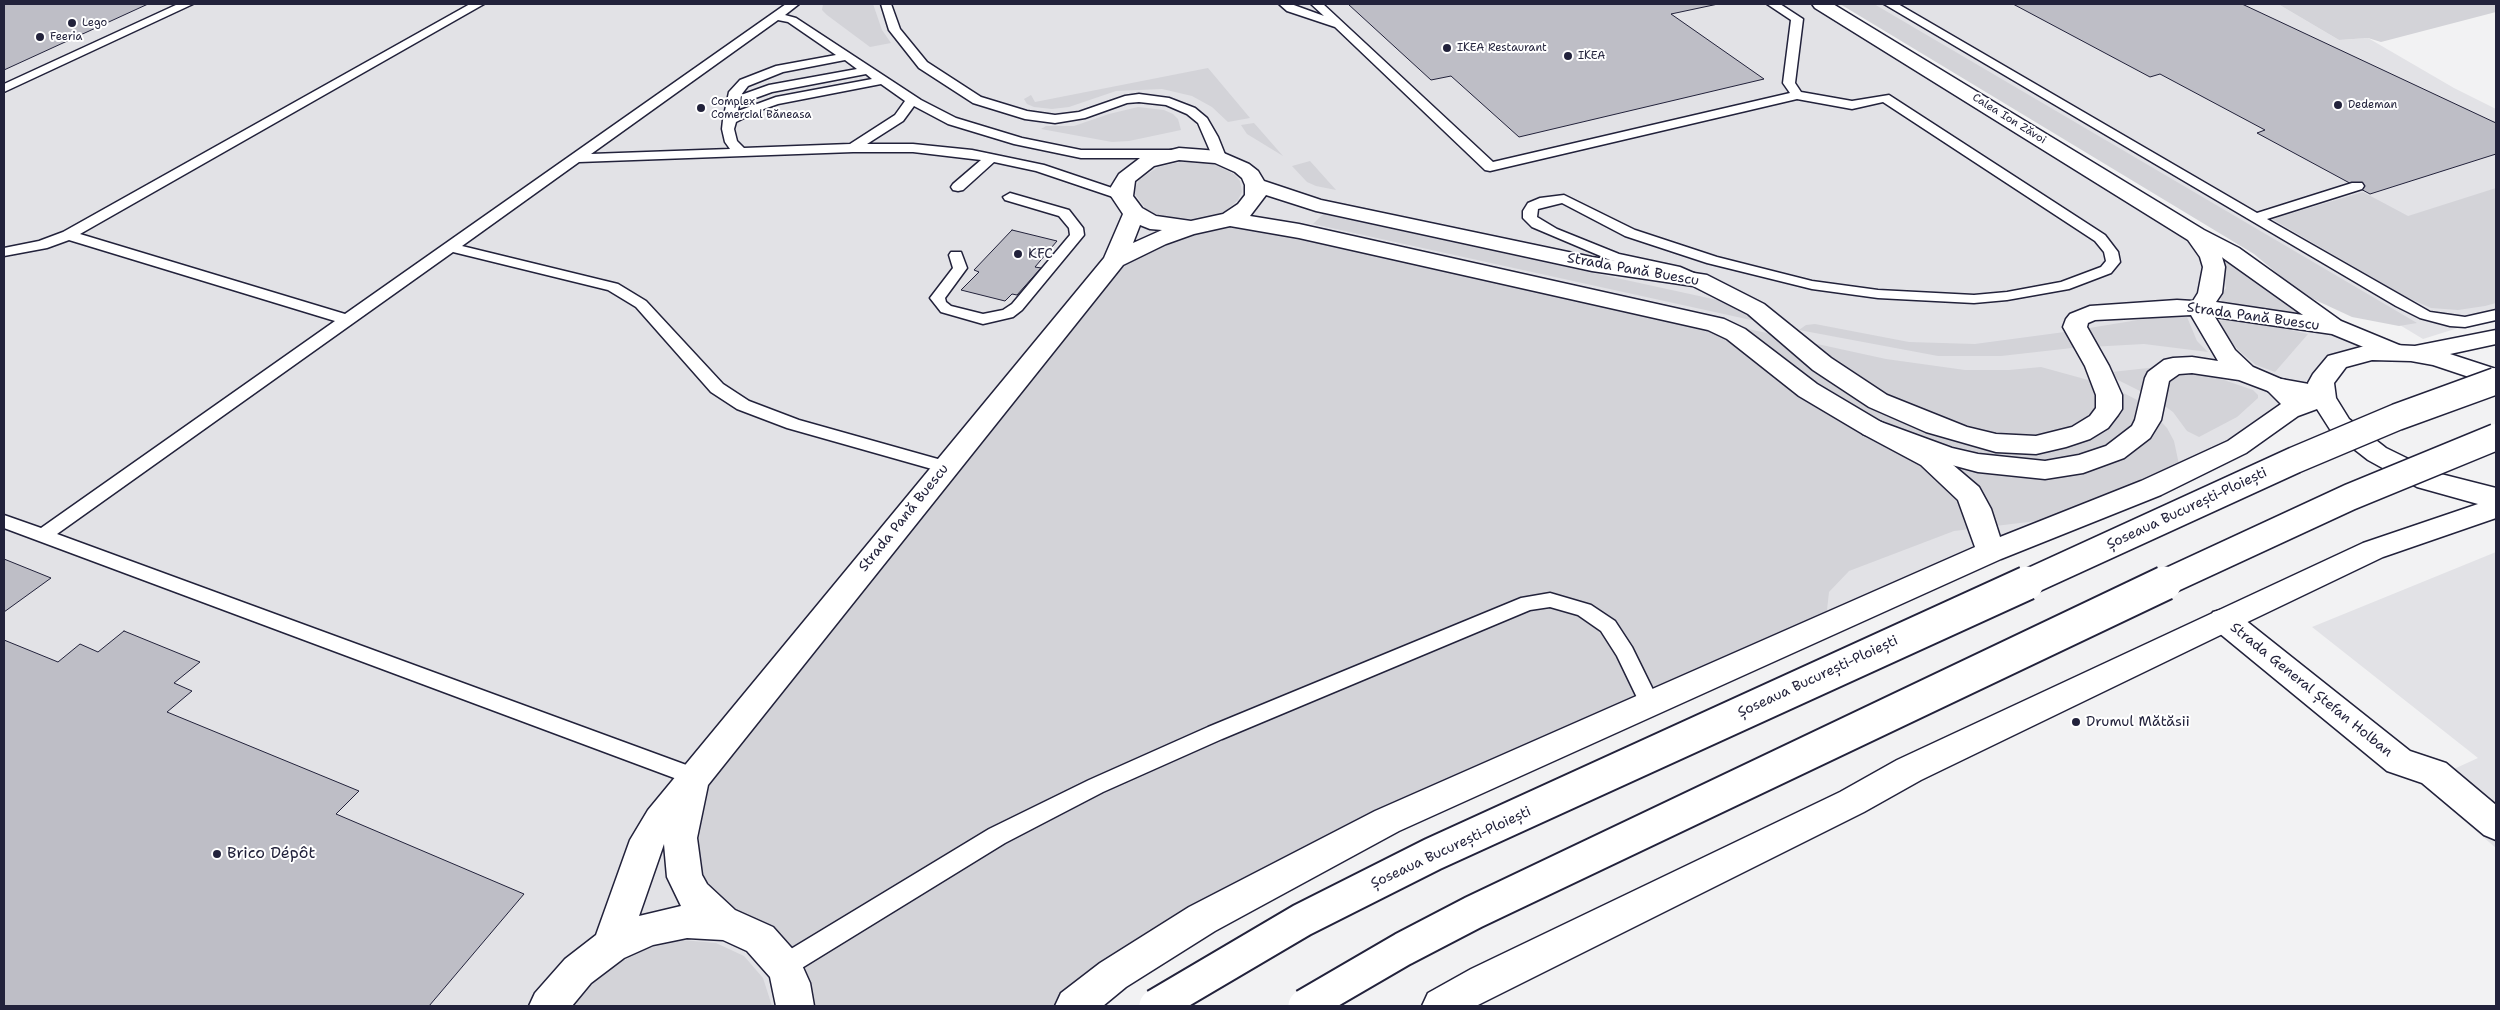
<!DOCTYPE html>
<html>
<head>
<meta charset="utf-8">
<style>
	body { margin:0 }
	#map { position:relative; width:2500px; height:1010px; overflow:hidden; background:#f2f2f3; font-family:"Shantell Sans",sans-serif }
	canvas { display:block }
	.frame { position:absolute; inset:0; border:5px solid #22223b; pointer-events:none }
</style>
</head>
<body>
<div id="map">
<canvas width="2500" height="1010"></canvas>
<div class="frame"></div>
</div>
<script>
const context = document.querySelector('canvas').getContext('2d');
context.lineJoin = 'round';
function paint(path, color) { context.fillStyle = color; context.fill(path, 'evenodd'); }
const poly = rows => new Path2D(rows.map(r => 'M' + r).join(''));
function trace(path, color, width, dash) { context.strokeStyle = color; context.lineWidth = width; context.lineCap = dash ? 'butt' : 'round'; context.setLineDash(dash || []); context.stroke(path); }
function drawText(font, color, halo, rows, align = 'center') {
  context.font = font + ' "Shantell Sans",sans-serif'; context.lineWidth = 4; context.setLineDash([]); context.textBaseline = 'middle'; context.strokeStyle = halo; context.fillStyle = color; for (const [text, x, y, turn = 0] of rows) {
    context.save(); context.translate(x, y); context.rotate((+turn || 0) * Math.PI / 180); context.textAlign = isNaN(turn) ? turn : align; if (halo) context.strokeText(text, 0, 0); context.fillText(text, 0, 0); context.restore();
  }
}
paint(poly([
	[4,4,1821,4,2196,235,2312,312,2411,353,2358,354,2267,427,1650,704,1113,975,1074,1006,4,1006],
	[1866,4,2278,4,2339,40,2368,38,2454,88,2496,109,2496,316,2423,339],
	[2496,552,2496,848,2421,784,2478,758,2312,627]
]), '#e2e2e6');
paint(poly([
	[823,4,873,4,882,30,891,43,870,47,827,15,822,10],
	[1840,4,1874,4,2417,323,2399,326,2352,317,2311,298,2285,280,2254,254],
	[2278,4,2496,4,2496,12,2381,42,2368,38,2339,40],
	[1208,68,1250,118,1228,122,1212,107,1192,96,1162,89,1116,91,1069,107,1052,109,1034,107,1027,104,1024,99,1031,95,1035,102],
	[1138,107,1164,110,1173,114,1178,119,1181,130,1129,141,1112,142,1041,129,1046,126,1074,126,1109,114],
	[1254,123,1283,156,1247,134,1241,125],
	[1185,161,1213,164,1234,174,1240,181,1242,192,1238,200,1224,212,1192,219,1161,216,1146,209,1135,194,1136,186,1140,179,1158,167],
	[1310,161,1336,190,1316,186,1307,182,1292,166],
	[2496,188,2496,303,2485,306,2458,310,2431,308,2404,296,2272,219,2363,192,2408,216],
	[1323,214,1777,313,1751,320,1313,224],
	[1215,224,1299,231,1886,359,1965,370,2009,370,2041,367,2110,386,2143,403,2167,428,2174,441,2181,474,2086,515,1954,531,1849,571,1829,592,1825,628,1650,704,1113,975,1074,1006,795,1006,795,1003,743,930,681,856,684,815,1115,260],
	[2231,261,2277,297,2309,316,2223,305,2220,296,2226,288,2223,263],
	[2162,316,2187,317,2197,341,2208,352,2144,344,2072,348,2001,356,1938,356,1799,330,1806,325,1815,324,1909,342,1975,344,2065,332],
	[2225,320,2272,326,2308,334,2275,372,2256,365,2239,351,2225,334,2220,321],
	[2148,368,2179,370,2221,379,2253,390,2258,395,2258,398,2237,417,2199,437,2187,431,2173,412,2152,397,2118,380,2112,372],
	[682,940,716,943,744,956,763,978,772,1006,572,1006,580,994,611,967,646,949]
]), '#d3d3d8');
const building = poly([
	[4,4,148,4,4,70,4,4],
	[1348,4,1718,4,1671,14,1764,79,1519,137,1451,76,1431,80,1348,4],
	[2013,4,2242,4,2496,123,2496,154,2370,194,2257,133,2265,130,2160,74,2150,77,2013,4],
	[1012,230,1057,241,1035,267,1041,268,1017,295,1012,294,1005,301,961,290,979,272,974,270,1012,230],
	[4,559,51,578,4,612,4,559],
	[124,631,200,662,174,683,192,691,167,712,359,791,336,814,524,894,429,1006,4,1006,4,640,58,662,80,644,98,652,124,631]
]);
paint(building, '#bebec6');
trace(building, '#22223b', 1);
const service = poly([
	[178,4,193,4,4,92,4,84,178,4],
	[470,4,484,4,80,234,345,314,786,4,799,4,785,15,796,18,921,100,956,118,1022,138,1081,150,1176,150,1182,154,1176,158,1081,158,1014,144,948,124,914,106,903,121,867,144,913,144,972,150,1044,165,1127,193,1129,196,1122,200,1036,171,994,162,963,190,958,191,953,190,951,187,953,184,981,160,913,152,853,152,579,162,462,246,618,284,646,301,723,384,749,401,799,420,952,463,955,467,952,471,946,473,787,428,737,409,711,392,636,307,608,290,453,252,57,534,700,770,703,776,700,782,693,785,4,528,4,515,41,528,335,321,69,240,47,248,4,256,4,248,39,241,63,232,470,4],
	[778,20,788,22,836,55,776,66,740,80,729,92,723,120,722,129,725,142,730,149,591,154,778,20],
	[845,60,857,69,769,85,741,95,748,86,783,72,845,60],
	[866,74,872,79,776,97,738,111,739,104,772,92,866,74],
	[881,84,905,101,895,115,850,144,744,148,737,141,734,129,736,122,758,111,778,104,881,84],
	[881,4,891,4,900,29,927,62,981,97,1027,111,1055,115,1079,112,1125,96,1139,94,1169,98,1195,108,1207,118,1218,137,1226,157,1224,160,1214,160,1198,123,1187,114,1166,105,1139,102,1127,103,1085,118,1055,123,1025,119,973,103,919,68,889,30,881,4],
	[1279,4,1291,4,1324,16,1311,4,1323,4,1493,162,1790,93,1783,83,1791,20,1767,4,1780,4,1803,19,1795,83,1801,92,1852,101,1889,95,2105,235,2118,252,2120,262,2111,273,2069,289,2007,300,1974,303,1878,298,1812,289,1707,263,1625,236,1562,203,1538,209,1537,217,1557,229,1619,254,1680,267,1703,277,1705,280,1698,284,1671,273,1610,260,1532,227,1523,218,1523,211,1528,203,1540,198,1564,195,1635,230,1717,257,1812,281,1878,290,1974,295,2007,292,2061,282,2101,267,2106,261,2104,252,2095,241,1883,102,1852,109,1797,99,1490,171,1485,170,1335,27,1287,11,1279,4],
	[1884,4,1898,4,2257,213,2352,183,2362,183,2364,186,2362,189,2267,219,2430,312,2465,317,2496,310,2496,320,2465,327,2450,326,2420,318,2396,306,1884,4],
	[1010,193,1069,210,1083,228,1084,235,1022,310,1013,317,983,324,941,312,930,298,953,268,949,255,951,252,961,252,967,268,945,298,946,302,951,306,983,314,1003,310,1012,304,1070,235,1069,228,1059,216,1005,200,1003,197,1010,193],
	[1550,593,1591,605,1615,621,1632,647,1660,704,1657,710,1650,712,1643,710,1617,656,1601,631,1578,615,1550,607,1530,610,1222,739,1103,792,1005,843,792,974,784,977,776,974,772,966,776,958,989,829,1089,780,1208,727,1521,598,1550,593]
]);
const minor = poly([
	[1812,4,1833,4,2204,230,2239,248,2341,321,2404,347,2407,352,2404,357,2395,360,2332,334,2215,317,2235,350,2253,367,2281,379,2331,388,2335,394,2331,400,2322,402,2276,394,2239,380,2192,373,2179,374,2169,381,2161,420,2150,438,2124,458,2083,473,2045,479,1978,472,1937,461,1863,434,1799,396,1727,339,1708,330,1299,238,1230,226,1194,234,1166,244,1123,265,708,785,697,838,702,875,707,884,735,910,773,927,797,954,810,983,814,1006,776,1006,770,977,747,951,723,940,687,938,653,945,624,958,591,983,572,1006,529,1006,535,993,565,959,596,935,630,840,648,810,1104,258,1123,214,1111,196,1111,187,1119,174,1140,158,1179,148,1219,151,1249,164,1258,171,1264,181,1321,200,1592,257,1707,275,1764,304,1831,358,1887,395,1967,427,1996,434,2036,436,2072,427,2090,416,2096,408,2096,395,2085,366,2063,327,2066,319,2070,314,2090,306,2177,300,2193,301,2198,293,2203,267,2200,257,2188,240,1815,8,1812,4],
	[1179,160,1215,163,1235,172,1242,178,1245,185,1245,195,1238,204,1223,214,1191,221,1156,216,1142,208,1133,196,1135,181,1154,166,1179,160],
	[1266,195,1316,211,1592,271,1693,286,1748,314,1813,370,1869,407,1926,432,1996,452,2036,454,2066,447,2090,439,2108,428,2118,415,2122,409,2122,395,2109,366,2087,327,2088,323,2095,320,2191,315,2218,361,2192,357,2173,358,2164,360,2148,372,2145,378,2135,420,2132,426,2106,446,2079,455,2045,461,1978,454,1952,448,1881,422,1817,384,1745,329,1724,319,1299,224,1250,216,1266,195],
	[1140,225,1150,229,1162,230,1133,243,1140,225],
	[2222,257,2223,258,2303,315,2216,302,2222,293,2225,267,2222,257],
	[664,844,667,877,681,906,639,916,664,844],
	[2224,609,2235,612,2410,751,2446,763,2496,805,2496,840,2484,835,2422,783,2387,771,2213,628,2209,620,2213,612,2224,609]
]);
const trunk = poly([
	[2496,330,2496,344,2450,354,2496,369,2496,386,2433,365,2411,361,2372,360,2346,367,2334,383,2336,398,2349,419,2386,448,2437,473,2496,488,2496,518,2383,557,2235,628,1921,780,1864,812,1476,1006,1422,1006,1428,993,1471,969,1840,792,1897,760,2363,543,2478,504,2417,487,2368,460,2331,431,2317,409,2298,416,2246,453,2161,495,2001,559,1399,831,1215,931,1126,987,1103,1006,1055,1006,1061,993,1100,963,1189,907,1375,811,1975,547,1958,500,1921,465,1863,434,1859,428,1863,422,1872,419,1881,422,1939,453,1979,487,1991,509,2000,537,2141,481,2228,441,2281,404,2263,386,2267,380,2276,378,2285,380,2304,396,2310,394,2308,383,2313,374,2328,356,2372,344,2415,346,2496,330]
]);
trace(service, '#22223b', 3);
trace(minor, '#22223b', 3);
trace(trunk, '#22223b', 3);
paint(service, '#fff');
paint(minor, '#fff');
paint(trunk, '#fff');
const trunkBridgeFar1 = poly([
	[2024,584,2295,460,2397,417,2496,381],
	[2162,584,2350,497,2496,437]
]);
const trunkBridge = poly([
	[1156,1006,1302,920,1433,854,2027,583],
	[1305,1006,1403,949,1474,912,2165,583]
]);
trace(trunkBridgeFar1, '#22223b', 29, []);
trace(trunkBridge, '#22223b', 37, []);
trace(trunkBridgeFar1, '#fff', 26);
trace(trunkBridge, '#fff', 33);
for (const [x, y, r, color] of [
	[72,23,5,"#22223b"],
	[40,37,5,"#22223b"],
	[1447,48,5,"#22223b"],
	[1568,56,5,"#22223b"],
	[2338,105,5,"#22223b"],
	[701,108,5,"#22223b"],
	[1018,254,5,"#22223b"],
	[2076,722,5,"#22223b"],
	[217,854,5,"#22223b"]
]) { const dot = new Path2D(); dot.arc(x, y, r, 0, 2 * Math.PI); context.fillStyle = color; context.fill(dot); trace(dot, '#fff', 2); }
drawText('11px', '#22223b', '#fff', [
	["Lego",82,23],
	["Feeria",50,37],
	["IKEA Restaurant",1457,48],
	["IKEA",1578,56],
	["Complex",711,102],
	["Comercial Băneasa",711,115],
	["Dedeman",2348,105]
], 'left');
drawText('11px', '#22223b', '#fff', [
	["Calea Ion Zăvoi",2009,119,32]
]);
drawText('14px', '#22223b', '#fff', [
	["KFC",1028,254],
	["Drumul Mătăsii",2086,722]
], 'left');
drawText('14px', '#22223b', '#fff', [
	["Strada Pană Buescu",1633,270,10],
	["Strada Pană Buescu",2253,317,8],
	["Șoseaua București-Ploiești",2187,509,-25],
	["Strada Pană Buescu",904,518,-51],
	["Șoseaua București-Ploiești",1818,677,-25],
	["Strada General Ștefan Holban",2311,690,39],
	["Șoseaua București-Ploiești",1451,848,-25]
]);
drawText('16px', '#22223b', '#fff', [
	["Brico Dépôt",227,854]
], 'left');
</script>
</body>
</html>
